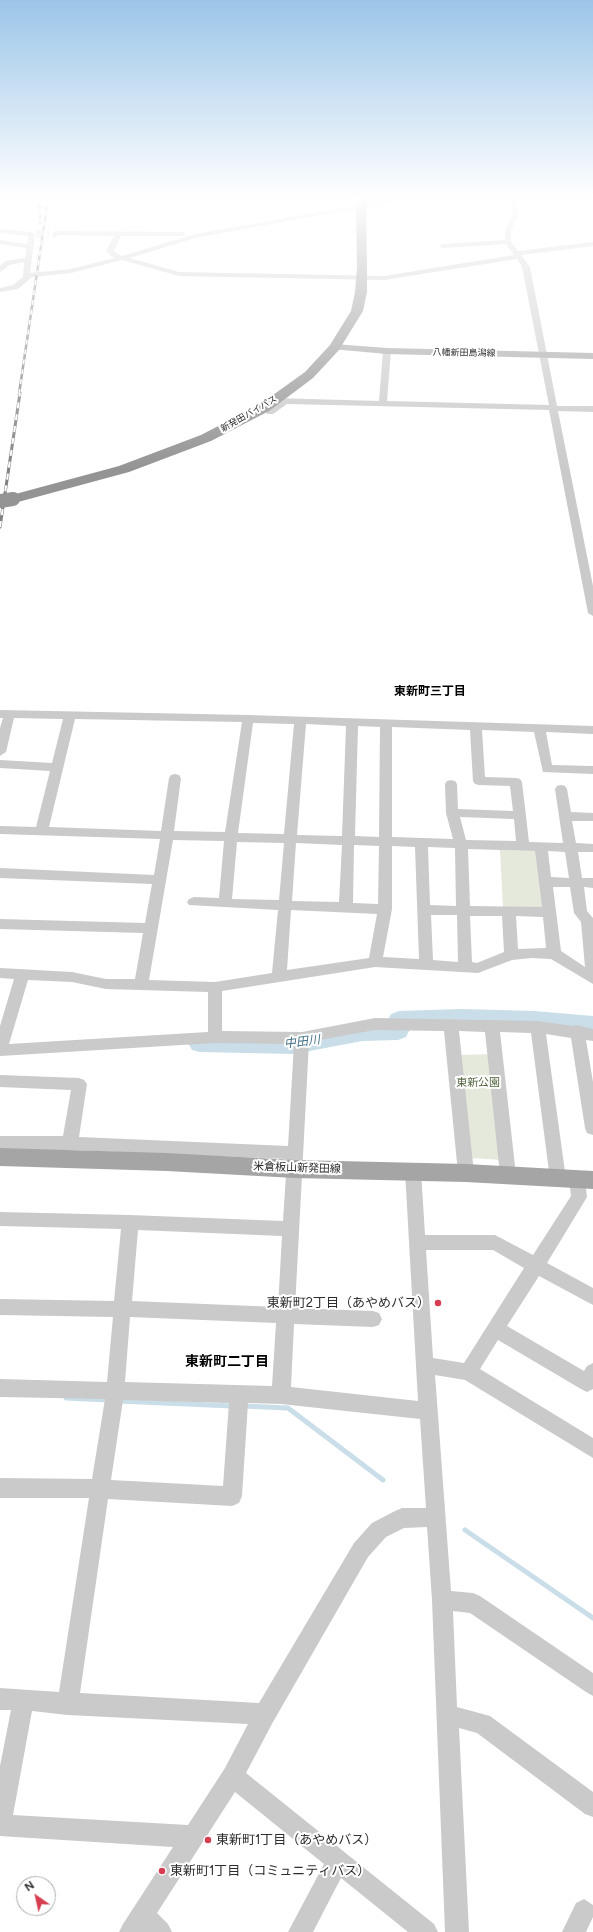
<!DOCTYPE html>
<html>
<head>
<meta charset="utf-8">
<style>
	body { margin:0 }
	#map { position:relative; width:593px; height:1932px; overflow:hidden; background:#fff; font-family:Figtree,sans-serif }
	canvas { display:block }
	.north { position:absolute; left:16px; top:1876px; width:40px; height:40px; box-sizing:border-box; background:#fff; border:1px solid #ababab; border-radius:50%; rotate:326deg; font-size:11px; font-weight:700; line-height:16px; text-align:center; color:#2d2d2d }
	.north::after { content:''; display:block; margin:auto; width:14px; height:18px; background:#d63d51; clip-path:polygon(50% 0,100% 100%,50% 72%,0 100%) }
</style>
</head>
<body>
<div id="map">
<canvas width="593" height="1932"></canvas>
<div class="north">N</div>
</div>
<script>
const context = document.querySelector('canvas').getContext('2d');
context.lineJoin = 'round';
function paint(path, color) { context.fillStyle = color; context.fill(path, 'evenodd'); }
const poly = rows => new Path2D(rows.map(r => 'M' + r).join(''));
function trace(path, color, width, dash) { context.strokeStyle = color; context.lineWidth = width; context.lineCap = dash ? 'butt' : 'round'; context.setLineDash(dash || []); context.stroke(path); }
function drawText(font, color, halo, rows, align = 'center') {
  context.font = font + ' Figtree,"Noto Sans JP",sans-serif'; context.lineWidth = 4; context.setLineDash([]); context.textBaseline = 'middle'; context.strokeStyle = halo; context.fillStyle = color; for (const [text, x, y, turn = 0] of rows) {
    context.save(); context.translate(x, y); context.rotate((+turn || 0) * Math.PI / 180); context.textAlign = isNaN(turn) ? turn : align; if (halo) context.strokeText(text, 0, 0); context.fillText(text, 0, 0); context.restore();
  }
}
paint(poly([
	[500,850,535,851,542,907,503,907],
	[491,1054,502,1160,470,1158,459,1055]
]), '#e4e9db');
trace(poly([
	[66,1398,108,1400],
	[118,1401,232,1406],
	[244,1406,288,1408,383,1480],
	[465,1530,593,1618]
]), '#c9dee8', 5);
paint(poly([
	[461,1009,534,1011,593,1016,593,1034,534,1029,461,1027,410,1029,406,1037,398,1040,362,1041,294,1054,200,1052,192,1050,188,1043,192,1036,200,1034,294,1036,362,1023,387,1022,391,1014,399,1011,461,1009]
]), '#c9dee8');
trace(poly([
	[36,234,49,234]
]), '#d5d5d5', 8, [8, 3.5]);
paint(poly([
	[394,199,408,199,195,238,130,258,179,272,384,276,514,255,506,244,442,248,439,246,442,244,505,240,505,231,513,212,510,199,516,199,519,212,511,231,511,242,518,251,593,242,593,246,521,255,530,267,557,406,593,406,593,412,558,411,593,586,593,616,588,613,549,410,287,404,273,414,267,414,266,412,276,404,271,401,275,398,379,401,383,351,387,349,391,351,387,401,549,405,522,267,517,259,384,280,179,276,122,260,71,273,32,277,18,289,0,292,0,288,13,285,23,277,24,262,10,265,0,272,0,266,5,261,25,258,26,248,0,244,0,240,27,244,28,236,0,233,0,229,32,232,35,234,30,273,71,269,114,258,106,251,114,236,58,235,56,237,52,237,53,233,56,231,183,232,186,234,183,236,121,236,114,251,122,256,195,234,394,199],
	[0,710,248,715,593,726,593,734,546,732,552,765,593,766,593,774,543,772,534,732,482,730,485,777,516,778,520,779,522,782,529,842,563,843,555,789,557,786,561,785,565,786,567,789,571,812,593,813,593,821,572,821,576,843,593,844,593,852,578,852,582,878,593,878,593,888,584,887,587,911,593,918,593,984,551,959,532,958,512,960,478,973,375,967,222,991,222,1031,302,1032,375,1018,538,1021,573,1026,577,1025,593,1029,593,1041,586,1040,593,1082,593,1135,587,1133,585,1128,571,1038,546,1034,566,1179,564,1184,558,1186,552,1184,550,1179,531,1033,500,1032,516,1175,514,1180,508,1182,502,1180,500,1175,485,1032,459,1031,474,1173,472,1178,466,1180,460,1178,458,1173,444,1031,375,1030,309,1042,295,1308,373,1311,379,1313,382,1319,379,1325,373,1327,294,1324,291,1387,418,1401,405,1171,407,1166,413,1164,419,1166,421,1171,425,1235,495,1235,533,1255,571,1196,569,1180,571,1175,577,1173,583,1175,585,1180,587,1197,547,1263,593,1288,593,1305,539,1276,507,1326,584,1371,587,1366,593,1363,593,1389,587,1392,581,1389,498,1340,480,1369,593,1438,593,1458,465,1380,435,1375,451,1591,473,1593,480,1596,593,1673,593,1696,586,1692,470,1613,453,1611,457,1707,490,1716,593,1792,593,1817,585,1814,477,1733,459,1728,469,1932,445,1932,432,1600,427,1527,404,1528,386,1537,368,1557,273,1722,246,1773,434,1924,438,1932,408,1932,341,1878,313,1932,288,1932,324,1864,235,1792,157,1913,168,1924,172,1932,119,1932,123,1924,173,1847,0,1836,0,1766,11,1710,0,1710,0,1688,59,1692,89,1498,0,1498,0,1478,92,1479,105,1399,0,1397,0,1379,107,1382,113,1317,0,1315,0,1299,114,1301,121,1229,0,1226,0,1212,130,1215,283,1221,287,1159,70,1150,0,1150,0,1136,63,1136,71,1090,0,1087,0,1075,79,1078,84,1080,87,1084,79,1137,288,1146,294,1044,215,1043,0,1056,0,1026,14,979,0,978,0,968,72,972,106,979,135,979,143,933,0,929,0,919,145,923,152,884,0,878,0,868,154,875,160,839,0,834,0,826,36,827,50,771,0,768,0,760,52,763,63,719,14,718,6,752,0,756,0,728,3,718,0,718,0,710],
	[75,719,242,722,225,832,174,831,181,778,179,775,175,774,171,775,169,778,161,831,49,827,75,719],
	[253,723,294,724,284,834,238,833,253,723],
	[306,724,346,726,342,836,297,835,306,724],
	[358,726,380,727,379,837,355,836,358,726],
	[392,727,470,730,473,781,475,784,479,785,510,786,513,811,458,809,457,784,455,781,451,780,447,781,445,784,446,813,453,839,392,837,392,727],
	[460,817,514,819,516,841,466,840,460,817],
	[173,840,224,841,219,898,194,897,189,899,187,902,189,905,278,910,272,973,215,982,149,980,173,840],
	[237,842,284,843,279,900,232,899,237,842],
	[296,843,342,845,339,902,292,901,296,843],
	[354,845,379,846,378,904,353,903,354,845],
	[392,846,415,847,419,959,383,957,392,909,392,846],
	[428,847,455,848,456,906,430,905,428,847],
	[468,849,535,851,542,907,470,906,468,849],
	[548,851,565,852,569,878,551,877,548,851],
	[553,887,570,887,574,913,581,922,585,967,561,951,553,887],
	[291,910,377,914,369,958,287,970,291,910],
	[431,915,457,915,458,962,433,960,431,915],
	[470,916,502,916,504,952,477,963,472,962,470,916],
	[516,916,543,917,546,948,518,949,516,916],
	[28,980,72,982,106,989,208,992,208,1032,9,1044,28,980],
	[138,1230,282,1236,278,1307,132,1301,138,1230],
	[426,1250,493,1250,524,1268,464,1363,433,1358,426,1250],
	[130,1317,276,1323,272,1386,125,1382,130,1317],
	[123,1400,229,1403,223,1486,111,1480,123,1400],
	[248,1403,281,1404,420,1419,426,1508,402,1508,395,1511,372,1523,354,1543,259,1703,80,1693,108,1499,232,1506,239,1503,242,1496,248,1403],
	[32,1711,68,1715,248,1724,225,1768,188,1825,13,1815,32,1711],
	[584,1899,593,1905,593,1917,586,1932,562,1932,576,1903,584,1899]
]), '#cacaca');
paint(poly([
	[335,344,387,348,593,353,593,359,387,354,331,349,330,347,331,345,335,344],
	[0,1148,167,1153,295,1160,466,1164,593,1171,593,1189,466,1182,295,1178,167,1171,0,1166,0,1148]
]), '#a5a5a5');
paint(poly([
	[360,199,370,199,366,207,367,268,367,292,363,311,339,350,313,378,269,411,211,441,129,472,18,502,8,502,6,499,8,496,119,466,201,435,259,405,305,372,330,345,351,311,355,292,357,268,356,207,360,199]
]), '#949494');
const railFar1 = poly([
	[40,199,40,223],
	[19,394,48,199]
]);
const rail = poly([
	[0,527,20,393]
]);
trace(railFar1, '#828282', 2.5);
trace(rail, '#828282', 3);
trace(railFar1, '#fff', 1.5, [5]);
trace(rail, '#fff', 2, [6]);
trace(poly([
	[0,501,13,499]
]), '#949494', 14);
const sky = context.createLinearGradient(0, 0, 0, 469);
sky.addColorStop(0, '#9bc5e8');
sky.addColorStop(0.42, '#fff');
sky.addColorStop(1, '#ffffff00');
context.fillStyle = sky;
context.fillRect(0, 0, 593, 469);
for (const [x, y, r, color] of [
	[438,1303,4,"#d63d51"],
	[208,1840,4,"#d63d51"],
	[162,1871,4,"#d63d51"]
]) { const dot = new Path2D(); dot.arc(x, y, r, 0, 2 * Math.PI); context.fillStyle = color; context.fill(dot); trace(dot, '#fff', 1.5); }
drawText('9px', '#2d2d2d', '#fff', [
	["八幡新田島潟線",464,353,1],
	["新発田バイパス",249,414,-30]
]);
drawText('11px', '#52643e', '#fff', [
	["東新公園",478,1083]
]);
drawText('11px', '#2d2d2d', '#fff', [
	["米倉板山新発田線",297,1168,2]
]);
drawText('bold 12px', '#000', '#fff', [
	["東新町三丁目",430,691]
]);
drawText('italic 12px', '#427187', '#fff', [
	["中田川",302,1042,-7]
]);
drawText('13px', '#2d2d2d', '#fff', [
	["東新町2丁目（あやめバス）",430,1303,"right"],
	["東新町1丁目（あやめバス）",216,1840],
	["東新町1丁目（コミュニティバス）",170,1871]
], 'left');
drawText('bold 14px', '#000', '#fff', [
	["東新町二丁目",227,1362]
]);
</script>
</body>
</html>
